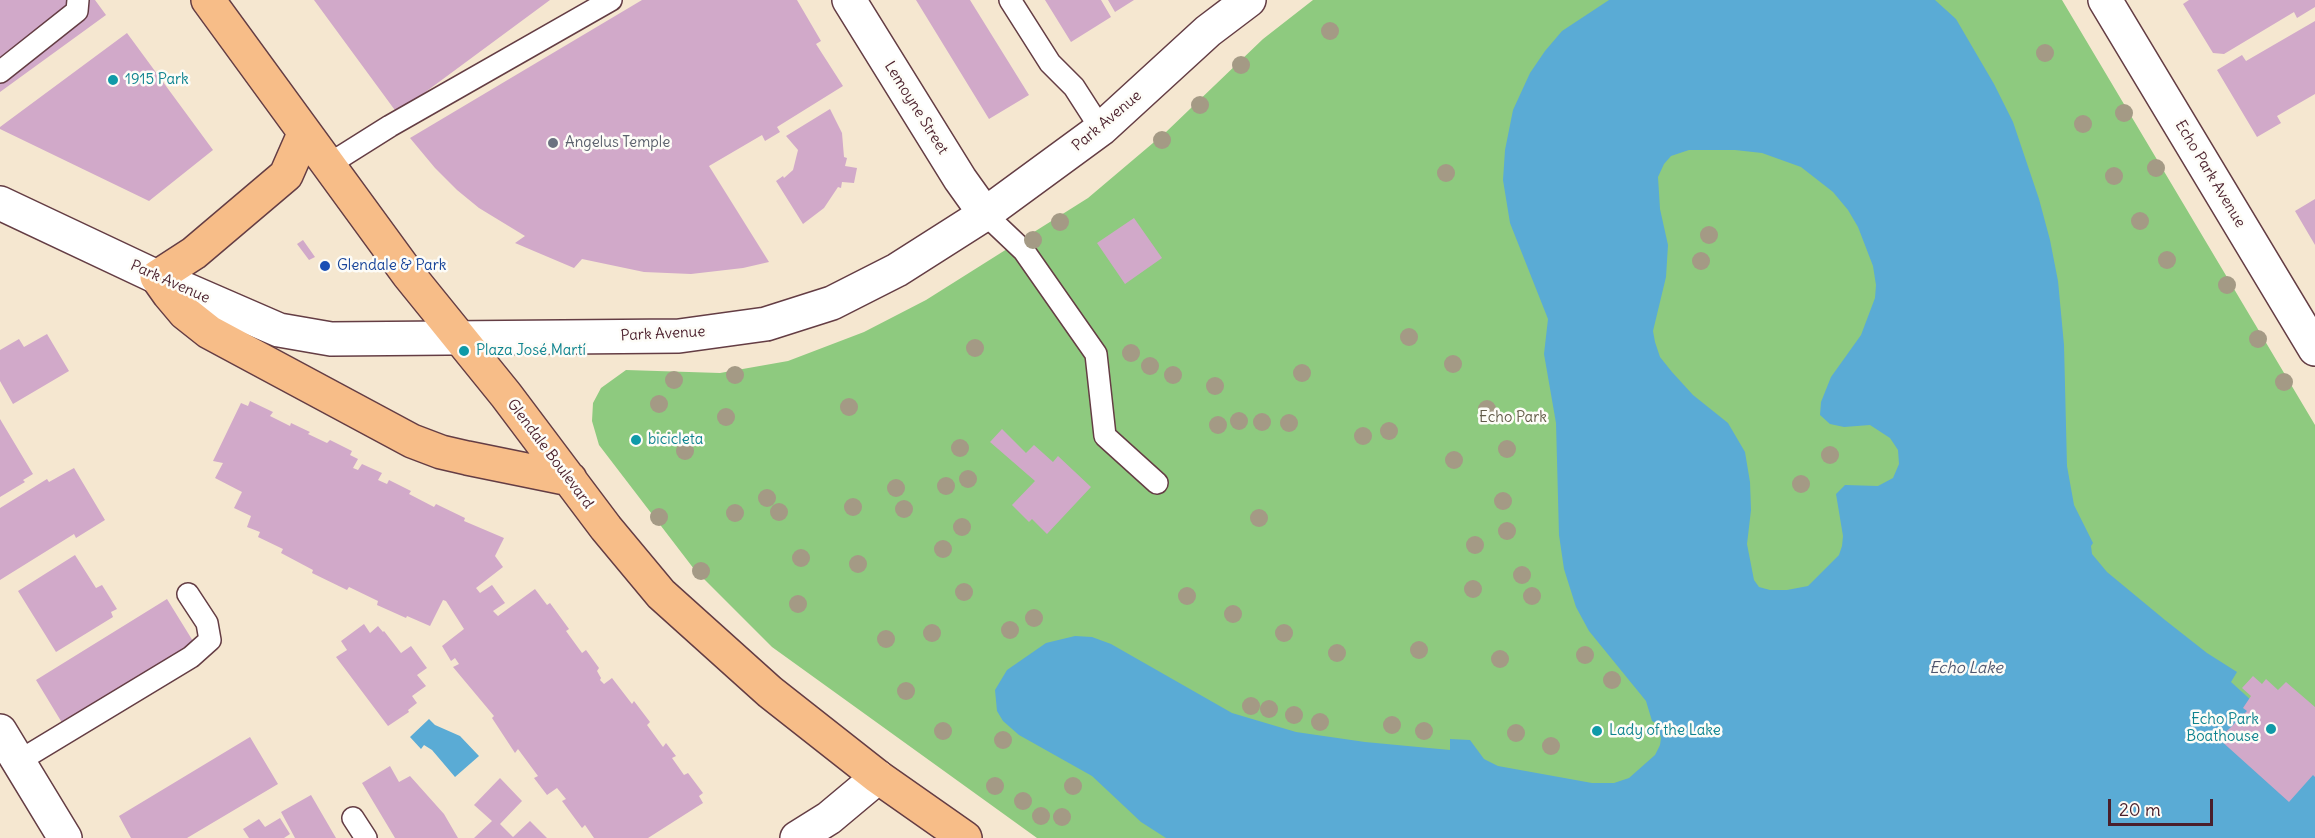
<!DOCTYPE html>
<html>
<head>
<meta charset="utf-8">
<style>
	body { margin:0 }
	#map { position:relative; width:2315px; height:838px; overflow:hidden; background:#f5e7d0; font-family:Delius,sans-serif }
	canvas { display:block }
	.scale { position:absolute; left:2108px; top:799px; width:105px; height:27px; box-sizing:border-box; border:3px solid #4a1f2b; border-top:0; padding-left:8px; font-size:18px; line-height:21px; white-space:nowrap; color:#4a1f2b; -webkit-text-stroke:4px #fdfcf7; paint-order:stroke }
</style>
</head>
<body>
<div id="map">
<canvas width="2315" height="838"></canvas>
<div class="scale">20 m</div>
</div>
<script>
const context = document.querySelector('canvas').getContext('2d');
context.lineJoin = 'round';
function paint(path, color) { context.fillStyle = color; context.fill(path, 'evenodd'); }
const poly = rows => new Path2D(rows.map(r => 'M' + r).join(''));
function trace(path, color, width, dash) { context.strokeStyle = color; context.lineWidth = width; context.lineCap = dash ? 'butt' : 'round'; context.setLineDash(dash || []); context.stroke(path); }
function drawText(font, color, halo, rows, align = 'center') {
  context.font = font + ' Delius,sans-serif'; context.lineWidth = 5; context.setLineDash([]); context.textBaseline = 'middle'; context.strokeStyle = halo; context.fillStyle = color; for (const [text, x, y, turn = 0] of rows) {
    context.save(); context.translate(x, y); context.rotate((+turn || 0) * Math.PI / 180); context.textAlign = isNaN(turn) ? turn : align; if (halo) context.strokeText(text, 0, 0); context.fillText(text, 0, 0); context.restore();
  }
}
paint(poly([
	[1313,0,2062,0,2315,425,2315,838,1037,838,772,647,694,569,599,445,592,421,593,403,601,388,626,370,720,373,788,361,864,332,926,300,1088,198,1166,132,1263,39]
]), '#8eca7f');
paint(poly([
	[1609,0,1935,0,1956,19,1994,84,2013,122,2039,199,2050,240,2058,281,2064,345,2067,466,2074,505,2093,543,2091,546,2092,554,2107,572,2165,620,2207,653,2237,672,2231,682,2315,758,2315,838,1166,838,1141,822,1092,776,1019,735,1003,721,997,711,995,690,1007,670,1046,643,1075,636,1092,637,1111,644,1232,713,1296,732,1365,742,1450,750,1450,739,1470,740,1484,759,1498,766,1592,783,1614,783,1629,778,1655,755,1660,745,1661,738,1657,724,1652,721,1646,701,1589,631,1576,607,1564,569,1559,535,1556,423,1544,354,1548,319,1510,223,1503,180,1505,150,1513,110,1530,73,1545,51,1562,31],
	[1689,150,1735,150,1762,153,1801,167,1833,192,1848,210,1858,227,1873,266,1876,285,1875,298,1861,335,1831,377,1821,402,1820,415,1830,424,1844,427,1870,425,1890,438,1898,450,1899,464,1893,478,1878,486,1845,485,1836,494,1843,536,1842,546,1839,555,1808,586,1787,590,1770,590,1759,587,1754,580,1747,544,1751,510,1750,482,1745,452,1728,423,1693,395,1672,372,1660,357,1655,342,1653,331,1666,277,1668,245,1660,209,1658,177,1664,164,1671,156],
	[429,719,435,725,460,736,479,756,455,777,432,750,424,745,421,749,410,737]
]), '#5aabd5');
paint(poly([
	[0,0,95,0,106,15,0,92],
	[314,0,550,0,397,113],
	[642,0,797,0,821,41,816,44,843,86,777,127,780,132,765,141,762,135,709,166,769,262,743,268,691,274,644,272,582,259,574,268,515,243,525,236,479,208,457,190,435,168,410,138],
	[916,0,970,0,1029,95,989,119],
	[1045,0,1101,0,1111,17,1071,42],
	[1108,0,1134,0,1115,12],
	[2189,0,2315,0,2315,7,2297,18,2294,12,2224,54,2213,53,2183,4],
	[2315,21,2315,94,2277,116,2281,123,2257,137,2217,70,2242,55,2246,61],
	[127,33,213,150,149,201,0,129,0,127],
	[830,109,842,133,844,157,847,158,845,166,857,168,854,183,842,182,841,188,838,187,824,208,803,224,776,181,783,176,784,178,793,170,798,150,786,136],
	[2315,199,2315,245,2295,211],
	[1134,218,1162,258,1125,284,1097,243],
	[303,240,315,257,309,260,297,244],
	[47,334,69,371,13,404,0,381,0,350,19,339,24,347],
	[250,401,273,412,270,416,290,426,291,423,310,432,308,434,327,443,330,440,352,451,350,455,358,459,353,468,358,470,362,464,382,473,378,480,387,484,389,480,411,491,409,494,434,507,436,504,465,518,464,521,504,538,495,556,503,567,476,588,480,593,492,585,505,603,493,611,498,616,535,589,547,605,550,603,569,629,566,631,582,653,586,650,599,668,597,671,601,678,600,680,604,684,612,678,632,704,634,701,650,722,647,725,663,747,666,743,676,756,672,758,684,775,688,773,703,793,699,796,703,803,648,838,594,838,585,825,582,828,562,801,566,799,557,788,547,795,534,778,538,776,518,749,515,753,492,718,494,716,453,667,459,664,455,658,451,661,442,646,464,629,446,601,443,600,430,626,407,616,406,618,377,605,378,601,349,587,347,590,312,573,313,570,281,553,283,549,258,537,260,532,247,527,251,516,234,508,242,492,215,478,223,463,213,461,241,403,248,406],
	[0,419,33,474,23,480,25,482,0,497],
	[1002,429,1026,453,1034,445,1053,462,1058,456,1091,487,1047,534,1032,519,1029,522,1012,505,1035,481,990,442],
	[74,468,105,520,76,538,74,534,0,580,0,508,47,479,49,482],
	[75,555,96,588,102,585,117,609,111,612,113,617,56,652,18,591],
	[167,599,196,646,64,726,36,680],
	[364,624,370,633,378,626,383,632,384,631,401,653,411,646,427,668,417,675,426,686,412,696,417,703,408,710,409,712,388,726,336,657,347,650,341,641],
	[2253,676,2262,684,2266,679,2278,690,2286,682,2315,707,2315,777,2313,775,2289,802,2219,739,2247,711,2243,708,2251,696,2242,688],
	[250,737,278,784,187,838,131,838,119,816],
	[390,766,399,782,410,776,444,814,458,838,395,838,362,783],
	[500,778,522,801,500,824,513,837,530,821,547,838,474,838,492,821,474,805],
	[311,795,336,838,295,838,281,812],
	[280,818,290,834,284,838,249,838,243,829,259,819,265,827]
]), '#d1a9c9');
const service = poly([
	[1010,0,1050,63,1074,87,1101,129],
	[0,72,77,11,78,0],
	[328,165,390,126,611,0],
	[985,214,1024,251,1096,354,1105,436,1157,483],
	[19,761,191,657,210,640,207,623,188,594],
	[353,818,366,838]
]);
const minor = poly([
	[849,0,960,179,985,214],
	[0,731,65,838],
	[797,838,829,818,878,777]
]);
const tertiary = poly([
	[2105,0,2315,349],
	[0,203,157,277,279,330,331,339,679,336,766,324,832,303,897,270,985,214,1101,129,1208,31,1249,0]
]);
const primary = poly([
	[208,0,408,274,506,395,606,528,661,594,770,692,878,777,965,838],
	[304,134,286,175,194,253,157,277,169,294,185,313,209,332,412,441,441,452,467,458,570,479]
]);
trace(service, '#643d44', 24);
trace(minor, '#643d44', 36);
trace(tertiary, '#643d44', 36);
trace(primary, '#643d44', 36);
trace(service, '#fff', 21);
trace(minor, '#fff', 33);
trace(tertiary, '#fff', 33);
trace(primary, '#f7bd88', 33);
context.fillStyle = '#a49a85';
for (const [x, y] of [
	[1330,31],
	[2045,53],
	[1241,65],
	[1200,105],
	[2124,113],
	[2083,124],
	[1162,140],
	[2156,168],
	[1446,173],
	[2114,176],
	[2140,221],
	[1060,222],
	[1709,235],
	[1033,240],
	[2167,260],
	[1701,261],
	[2227,285],
	[1409,337],
	[2258,339],
	[975,348],
	[1131,353],
	[1453,364],
	[1150,366],
	[1302,373],
	[735,375],
	[1173,375],
	[674,380],
	[2284,382],
	[1215,386],
	[659,404],
	[849,407],
	[1487,409],
	[726,417],
	[1239,421],
	[1262,422],
	[1289,423],
	[1218,425],
	[1389,431],
	[1363,436],
	[960,448],
	[1507,449],
	[685,451],
	[1830,455],
	[1454,460],
	[968,479],
	[1801,484],
	[946,486],
	[896,488],
	[767,498],
	[1503,501],
	[853,507],
	[904,509],
	[779,512],
	[735,513],
	[659,517],
	[1259,518],
	[962,527],
	[1507,531],
	[1475,545],
	[943,549],
	[801,558],
	[858,564],
	[701,571],
	[1522,575],
	[1473,589],
	[964,592],
	[1187,596],
	[1532,596],
	[798,604],
	[1233,614],
	[1034,618],
	[1010,630],
	[932,633],
	[1284,633],
	[886,639],
	[1419,650],
	[1337,653],
	[1585,655],
	[1500,659],
	[1612,680],
	[906,691],
	[1251,706],
	[1269,709],
	[1294,715],
	[1320,722],
	[1392,725],
	[943,731],
	[1424,731],
	[1516,733],
	[1003,740],
	[1551,746],
	[995,786],
	[1073,786],
	[1023,801],
	[1041,816],
	[1062,817]
]) { context.beginPath(); context.arc(x, y, 9, 0, 2 * Math.PI); context.fill(); }
for (const [x, y, r, color] of [
	[113,80,6,"#0f9aa8"],
	[553,143,6,"#6b7280"],
	[325,266,6,"#1a4fb4"],
	[464,351,6,"#0f9aa8"],
	[636,440,6,"#0f9aa8"],
	[2271,729,6,"#0f9aa8"],
	[1597,731,6,"#0f9aa8"]
]) { const dot = new Path2D(); dot.arc(x, y, r, 0, 2 * Math.PI); context.fillStyle = color; context.fill(dot); trace(dot, '#fdfcf7', 2); }
drawText('15px', '#0d838f', '#fdfcf7', [
	["1915 Park",125,80],
	["Plaza José Martí",476,351],
	["bicicleta",648,440],
	["Echo Park",2259,720,"right"],
	["Boathouse",2259,737,"right"],
	["Lady of the Lake",1609,731]
], 'left');
drawText('15px', '#4a1f2b', '#fdfcf7', [
	["Lemoyne Street",916,108,58],
	["Park Avenue",1107,121,-40],
	["Echo Park Avenue",2210,174,59],
	["Park Avenue",170,282,24],
	["Park Avenue",663,334,-3],
	["Glendale Boulevard",550,454,53]
]);
drawText('15px', '#5b616d', '#fdfcf7', [
	["Angelus Temple",565,143]
], 'left');
drawText('15px', '#164399', '#fdfcf7', [
	["Glendale & Park",337,266]
], 'left');
drawText('15px', '#625b48', '#fdfcf7', [
	["Echo Park",1513,418]
]);
drawText('italic 16px', '#50576f', '#fdfcf7', [
	["Echo Lake",1966,668]
]);
</script>
</body>
</html>
